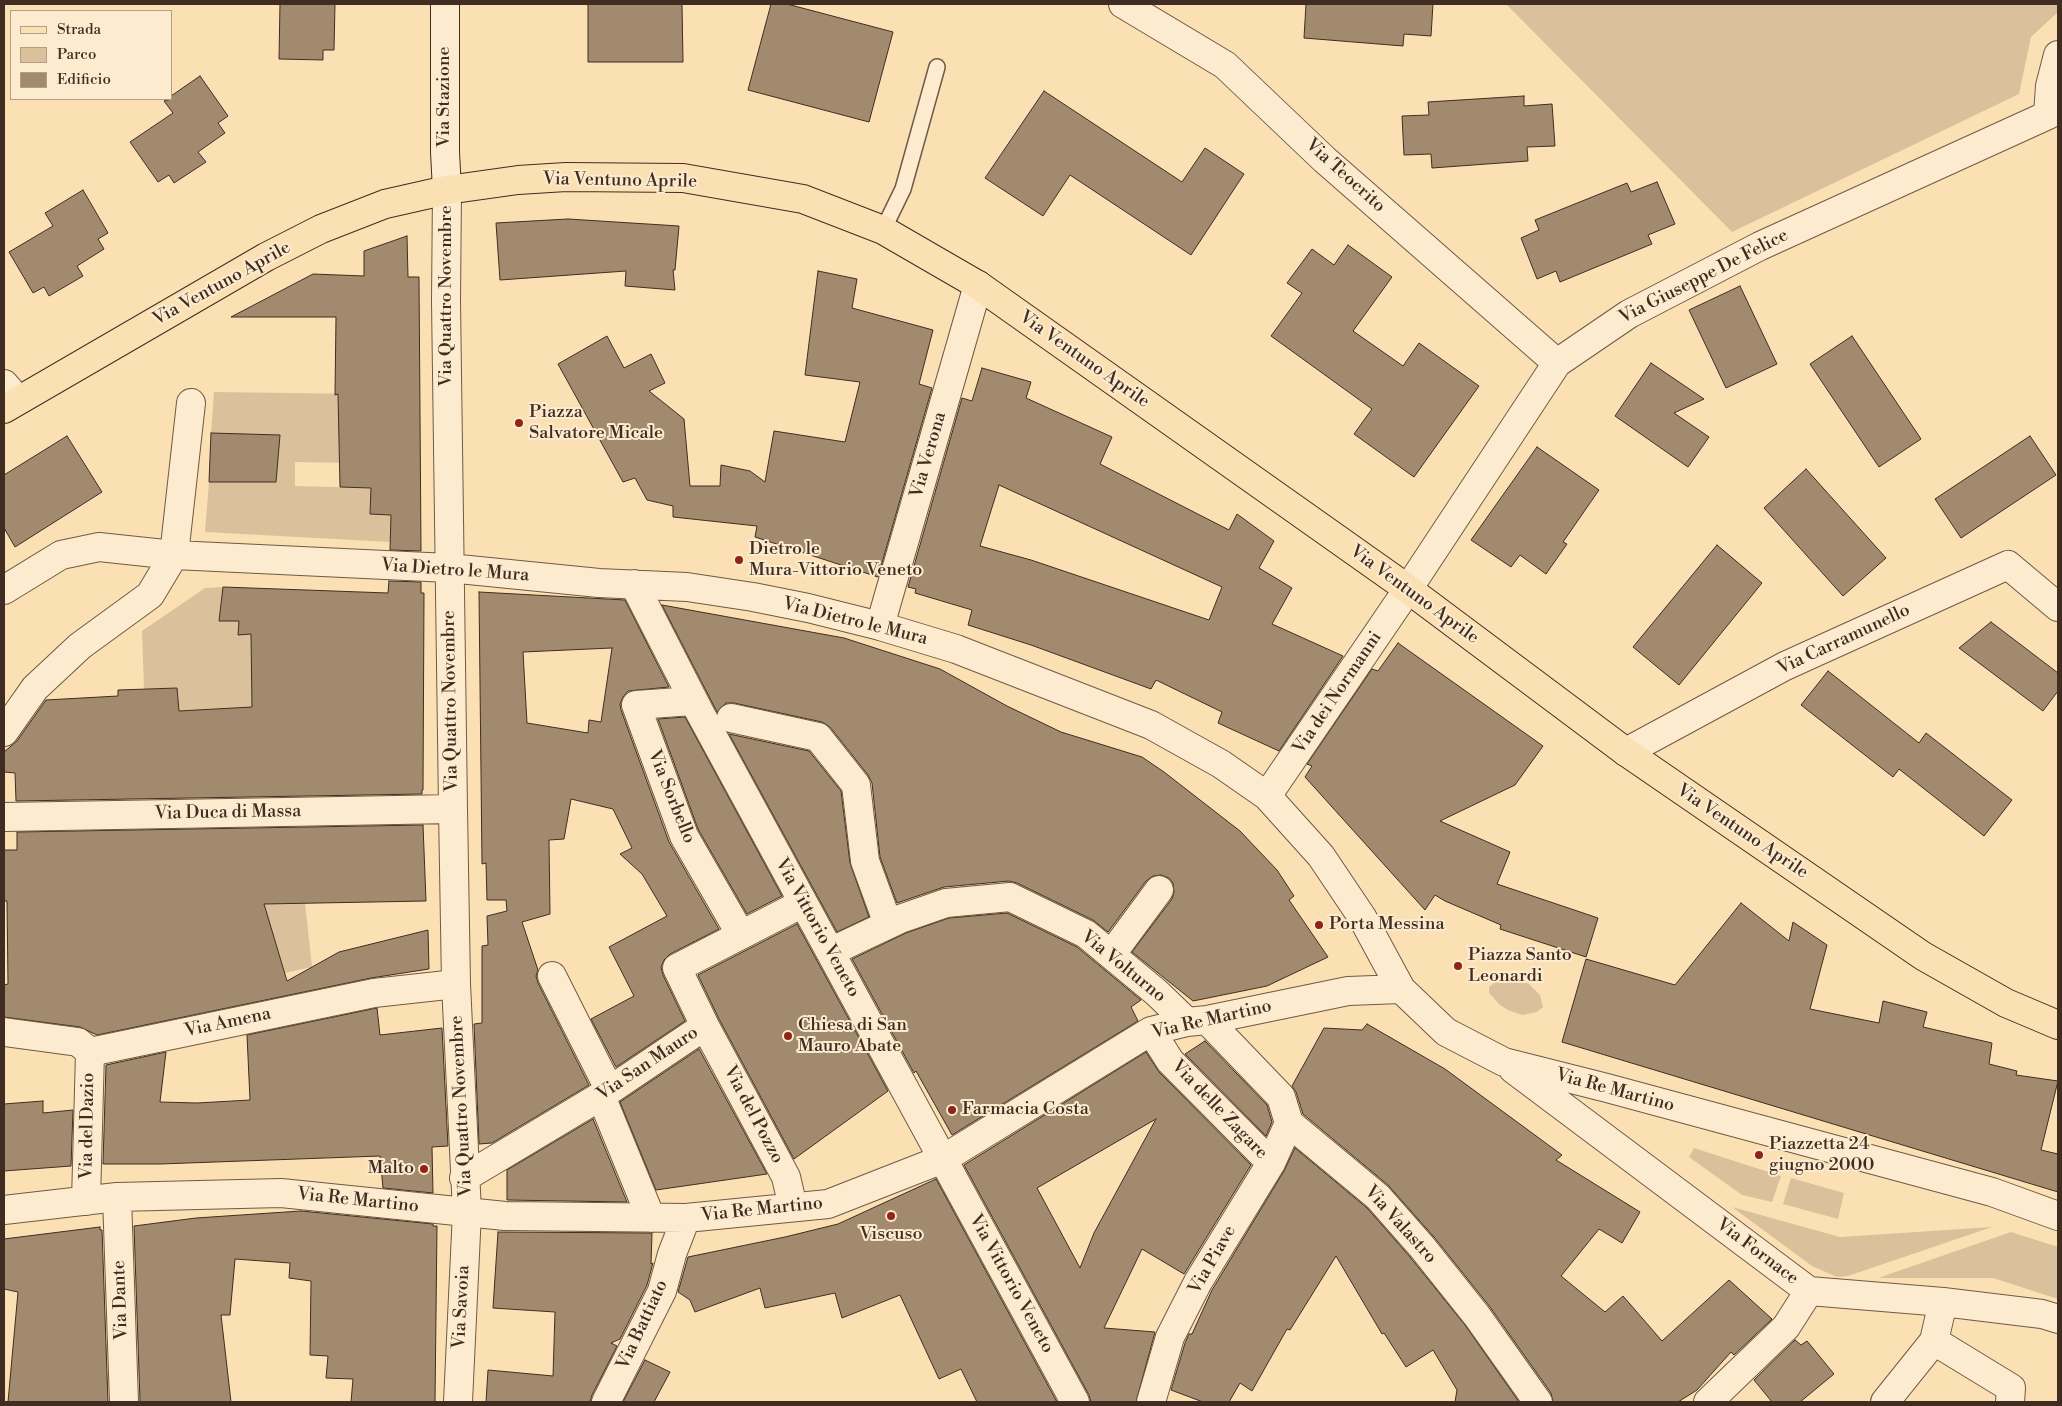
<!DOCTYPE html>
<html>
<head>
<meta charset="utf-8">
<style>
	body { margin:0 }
	#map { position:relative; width:2062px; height:1406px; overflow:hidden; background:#fbe0b4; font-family:"Libre Bodoni",serif }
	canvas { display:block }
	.frame { position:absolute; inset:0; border:5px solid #412c22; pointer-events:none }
	.legend { position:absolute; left:10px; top:10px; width:162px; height:90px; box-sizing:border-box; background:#fcebce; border:1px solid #b19f89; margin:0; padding:6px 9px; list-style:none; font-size:15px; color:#412c22 }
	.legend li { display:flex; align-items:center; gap:10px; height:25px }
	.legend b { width:25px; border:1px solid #b19f89 }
</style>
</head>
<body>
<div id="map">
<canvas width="2062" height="1406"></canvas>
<div class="frame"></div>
<ul class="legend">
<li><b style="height:6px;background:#fbe0b4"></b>Strada</li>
<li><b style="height:14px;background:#dbc19b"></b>Parco</li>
<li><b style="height:14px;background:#a28a6e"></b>Edificio</li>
</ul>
</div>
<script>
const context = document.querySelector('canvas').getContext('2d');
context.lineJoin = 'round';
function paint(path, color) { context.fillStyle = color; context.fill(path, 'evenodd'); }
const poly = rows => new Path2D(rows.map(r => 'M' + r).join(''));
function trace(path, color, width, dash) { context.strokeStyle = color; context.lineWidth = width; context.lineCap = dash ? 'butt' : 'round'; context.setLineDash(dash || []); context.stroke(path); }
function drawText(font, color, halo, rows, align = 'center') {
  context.font = font + ' "Libre Bodoni",serif'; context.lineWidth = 4; context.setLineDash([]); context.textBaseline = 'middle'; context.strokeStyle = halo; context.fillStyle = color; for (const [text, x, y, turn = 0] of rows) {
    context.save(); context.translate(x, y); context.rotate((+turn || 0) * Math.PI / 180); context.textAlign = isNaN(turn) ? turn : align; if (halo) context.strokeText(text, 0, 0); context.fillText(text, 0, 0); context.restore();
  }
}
paint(poly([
	[1506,4,2058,4,2058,12,2031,37,2019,94,1732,232],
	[214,392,364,394,352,463,295,462,295,486,371,488,370,514,391,515,390,542,205,532,209,482,276,482,280,435,211,433],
	[223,587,219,621,239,621,238,635,251,634,272,728,220,731,218,709,179,711,177,688,144,689,142,631,205,588],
	[255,892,305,902,312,967,285,973,273,935],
	[1518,979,1529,984,1540,995,1543,1007,1537,1012,1522,1015,1508,1010,1500,1005,1489,993,1489,987,1495,982],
	[1694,1148,1781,1176,1772,1202,1742,1195,1689,1157],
	[1791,1178,1844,1193,1838,1219,1783,1204],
	[1732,1207,1840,1237,1992,1227,1848,1276,1837,1277,1812,1266],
	[2011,1232,2058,1247,2058,1299,1993,1278,1878,1278]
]), '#dbc19b');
const building = poly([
	[280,4,335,4,334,50,323,50,323,60,279,59,280,4],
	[588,4,682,4,683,62,588,62,588,4],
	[771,4,787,4,893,32,869,122,748,90,771,4],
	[1306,4,1433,4,1431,36,1404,34,1403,46,1304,38,1306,4],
	[200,76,228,116,218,123,225,133,198,152,206,162,174,183,169,175,158,182,130,142,173,113,164,101,171,99,171,96,200,76],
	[1044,91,1182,182,1205,148,1244,174,1191,255,1070,175,1043,216,985,178,1044,91],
	[1524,96,1524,106,1552,104,1555,146,1527,147,1528,161,1432,168,1431,154,1404,155,1402,116,1429,115,1428,102,1524,96],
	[1657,182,1675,224,1648,235,1652,244,1560,282,1556,271,1537,279,1521,238,1539,230,1535,220,1627,183,1631,192,1657,182],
	[83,190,108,233,98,239,104,249,77,266,83,276,49,296,44,287,33,293,9,252,53,226,45,213,83,190],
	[568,219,679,226,675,270,673,270,675,290,625,286,626,271,500,280,496,223,568,219],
	[407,236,408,277,419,277,421,551,390,550,391,515,370,514,371,488,340,487,338,394,335,395,336,317,231,317,313,274,364,276,364,251,407,236],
	[1348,245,1392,277,1353,331,1403,366,1419,343,1479,386,1414,477,1354,434,1372,409,1271,336,1302,293,1287,283,1312,249,1334,265,1348,245],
	[818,271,857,279,852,308,933,330,919,384,932,388,878,577,755,537,757,526,673,517,673,506,647,500,635,478,623,482,558,364,607,336,624,368,651,354,665,383,649,391,684,419,690,486,720,486,721,465,750,471,765,482,774,431,845,442,860,382,805,375,818,271],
	[1740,286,1777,364,1726,388,1689,310,1740,286],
	[1852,336,1921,439,1879,467,1810,364,1852,336],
	[1651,363,1704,399,1674,413,1709,437,1688,467,1615,416,1651,363],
	[982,368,1031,382,1026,398,1112,437,1100,464,1229,530,1237,514,1274,541,1259,568,1292,588,1272,624,1343,656,1279,751,1218,723,1222,712,1156,680,1151,689,1031,645,968,625,972,610,915,593,916,589,908,587,962,398,972,401,982,368],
	[999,485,1222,587,1209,620,1031,560,980,546,999,485],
	[211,433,280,435,276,482,209,482,211,433],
	[67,436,102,492,15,547,4,528,4,475,67,436],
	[2030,436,2056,475,1961,538,1935,499,2030,436],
	[1537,447,1599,490,1563,542,1567,544,1546,574,1520,555,1511,567,1471,540,1537,447],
	[1806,469,1886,558,1843,596,1764,508,1806,469],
	[1717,545,1762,583,1679,685,1633,647,1717,545],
	[389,581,421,582,421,593,424,593,423,790,422,790,422,794,16,801,15,773,4,772,4,752,17,741,46,700,118,696,118,690,177,688,179,711,252,707,251,634,238,635,239,621,219,621,223,587,388,593,389,581],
	[479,592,625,600,669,687,628,691,623,697,620,704,621,710,669,842,719,929,670,954,664,960,661,967,663,975,685,1021,616,1067,591,1019,634,996,609,947,667,916,642,874,620,854,632,848,613,809,571,799,564,839,549,840,550,914,522,922,538,970,536,976,538,983,589,1085,492,1143,479,1144,474,1024,482,1023,482,946,488,945,487,916,507,911,506,900,487,900,486,863,482,864,479,592],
	[612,648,601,722,589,720,588,733,527,723,523,652,612,648],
	[662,605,844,638,940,669,1007,706,1061,732,1142,757,1164,772,1240,831,1277,870,1294,896,1289,900,1328,957,1267,986,1193,1001,1132,952,1172,899,1174,892,1173,883,1169,878,1161,875,1153,876,1146,881,1108,932,1093,920,1017,883,1009,881,944,887,897,903,880,857,872,783,868,775,830,727,822,722,734,703,726,703,717,712,662,605],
	[1991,622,2058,673,2058,691,2043,711,1959,648,1991,622],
	[1398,643,1543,746,1515,785,1440,821,1510,852,1497,884,1598,918,1586,957,1500,929,1501,925,1445,901,1435,895,1425,910,1305,777,1312,766,1307,764,1372,669,1378,671,1398,643],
	[1828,671,1919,743,1926,733,2012,800,1984,836,1899,769,1893,777,1801,705,1828,671],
	[685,717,782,896,747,914,698,829,658,719,685,717],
	[729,734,809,751,841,791,850,863,869,917,837,932,729,734],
	[423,825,426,901,264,904,287,981,339,952,428,930,429,969,371,978,97,1035,80,1027,4,1017,4,985,8,984,7,901,4,901,4,850,17,850,17,832,423,825],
	[1741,903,1789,941,1793,922,1827,945,1810,1009,1879,1023,1883,1001,1927,1012,1923,1027,1992,1043,1989,1064,2017,1071,2016,1075,2058,1081,2041,1150,2058,1154,2058,1192,1562,1042,1586,959,1675,985,1741,903],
	[1007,913,1077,947,1141,1000,1131,1007,1138,1021,952,1135,916,1071,914,1073,852,959,906,933,949,918,1007,913],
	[797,924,888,1091,794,1159,719,1019,698,975,797,924],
	[377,1008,380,1035,442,1028,448,1146,432,1147,433,1193,383,1188,380,1156,160,1164,103,1164,106,1065,166,1052,160,1102,197,1103,250,1100,247,1035,377,1008],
	[1367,1024,1445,1069,1562,1155,1556,1160,1640,1212,1622,1243,1599,1229,1561,1276,1605,1312,1623,1296,1662,1341,1729,1280,1772,1319,1734,1355,1731,1352,1697,1390,1678,1402,1553,1402,1551,1393,1490,1307,1434,1237,1388,1185,1303,1114,1296,1092,1292,1086,1324,1028,1362,1030,1367,1024],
	[1205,1041,1267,1105,1272,1122,1266,1136,1185,1054,1205,1041],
	[699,1049,767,1174,656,1190,620,1102,699,1049],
	[1146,1052,1159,1072,1251,1165,1184,1274,1142,1249,1104,1328,1155,1332,1136,1402,1091,1402,1089,1395,964,1165,1146,1052],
	[1156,1119,1094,1233,1080,1268,1037,1188,1156,1119],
	[43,1101,43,1113,73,1110,71,1166,4,1171,4,1104,43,1101],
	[593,1119,627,1202,507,1200,507,1170,593,1119],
	[1295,1148,1367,1208,1410,1257,1465,1325,1519,1402,1455,1402,1457,1390,1433,1350,1406,1367,1384,1333,1382,1334,1336,1256,1290,1330,1287,1329,1252,1391,1240,1383,1229,1402,1203,1402,1171,1390,1185,1343,1189,1334,1192,1334,1212,1290,1284,1171,1295,1148],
	[936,1179,1057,1402,977,1402,961,1369,939,1379,900,1295,842,1318,835,1293,765,1308,760,1288,695,1312,690,1300,678,1292,688,1257,785,1237,838,1224,936,1179],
	[301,1211,433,1224,433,1226,437,1226,435,1402,351,1402,353,1379,326,1378,328,1356,310,1355,311,1281,289,1278,290,1263,235,1259,230,1315,221,1315,231,1402,140,1402,134,1226,196,1218,301,1211],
	[100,1227,100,1230,102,1230,108,1402,8,1402,18,1292,4,1289,4,1239,100,1227],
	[498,1232,652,1233,651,1264,653,1263,647,1285,620,1339,611,1343,617,1346,592,1395,590,1402,486,1402,488,1370,553,1376,555,1312,493,1308,498,1232],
	[1795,1340,1801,1345,1807,1341,1834,1374,1800,1402,1772,1402,1754,1380,1795,1340],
	[645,1360,670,1372,654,1402,623,1402,645,1360]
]);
paint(building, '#a28a6e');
trace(building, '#412c22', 1);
const lane = poly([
	[883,230,903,189,937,67]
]);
const street = poly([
	[1123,4,1225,65,1325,160,1557,363],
	[447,190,446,301,453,809,456,984,467,1212,458,1402],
	[4,384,18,400],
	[634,584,699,711,1075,1402],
	[4,590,61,555,99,547,174,555,449,568,599,583,687,587,753,597,808,608,880,626,956,649,1151,725,1221,764,1267,796,1321,856,1362,917,1401,989,1446,1032,1504,1062,1607,1088,1992,1192,2058,1216],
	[880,626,978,285],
	[693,701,636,705,684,836,741,935],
	[731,718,818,737,856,785,865,861,888,924],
	[4,732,35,688,80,646,150,595,174,555,191,403],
	[1626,752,1785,666,2008,565,2058,607],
	[1267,796,1408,589,1557,363,1629,314,1760,246,2048,115,2050,86,2058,55],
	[4,817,453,809],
	[830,952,900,919,946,903,1010,897,1086,934,1157,993,1187,1022],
	[1111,955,1159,890],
	[552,976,609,1089],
	[1207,1020,1281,1097,1289,1123,1378,1197,1422,1247,1477,1316,1538,1402],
	[705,1026,786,1177,793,1207],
	[1151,1031,1170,1061,1271,1163],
	[4,1032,78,1042,90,1052,374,993,456,984],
	[1513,1069,1809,1291,1943,1302,2042,1314,2058,1319],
	[601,1096,651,1218],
	[464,1178,601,1096,705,1026,677,968,803,903],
	[117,1197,124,1402],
	[86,1201,90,1052],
	[4,1210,117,1197,281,1193,505,1216,686,1218,828,1204,943,1159,1151,1031,1187,1022,1207,1020,1348,991,1401,989],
	[1934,1341,2011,1388,2010,1402],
	[606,1402,662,1291,672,1254,686,1218],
	[1151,1402,1170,1337,1198,1282,1271,1163,1289,1123],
	[1708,1402,1786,1327,1809,1291],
	[1885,1402,1934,1341,1943,1302]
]);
const secondary = poly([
	[445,4,445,152,447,190]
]);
const primary = poly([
	[4,409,266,257,321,229,385,204,447,190,518,180,566,177,683,178,803,199,883,230,978,285,1408,589,1626,752,1923,956,2006,1003,2058,1025]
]);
trace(lane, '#705946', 18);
trace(street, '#705946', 30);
trace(secondary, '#412c22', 30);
trace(primary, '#412c22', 30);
trace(lane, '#fcebce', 15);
trace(street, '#fcebce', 28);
trace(secondary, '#fcebce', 28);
trace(primary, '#fbe0b4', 28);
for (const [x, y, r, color] of [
	[519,423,5,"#8f2418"],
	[739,560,5,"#8f2418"],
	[1319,925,5,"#8f2418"],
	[1458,966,5,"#8f2418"],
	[788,1036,5,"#8f2418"],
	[952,1110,5,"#8f2418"],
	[1759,1155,5,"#8f2418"],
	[424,1169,5,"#8f2418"],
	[891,1216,5,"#8f2418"]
]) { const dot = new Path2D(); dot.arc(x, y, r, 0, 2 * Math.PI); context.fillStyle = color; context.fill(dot); trace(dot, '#fcebce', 2); }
drawText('18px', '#412c22', '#fcebce', [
	["Via Stazione",445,97,-90],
	["Via Teocrito",1345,176,42],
	["Via Ventuno Aprile",620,181,1],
	["Via Giuseppe De Felice",1704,277,-27],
	["Via Ventuno Aprile",222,284,-29],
	["Via Quattro Novembre",447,296,-90],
	["Via Ventuno Aprile",1084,360,35],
	["Via Verona",929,455,-74],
	["Via Dietro le Mura",455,571,4],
	["Via Ventuno Aprile",1414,595,36],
	["Via Dietro le Mura",855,622,14],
	["Via Carramunello",1844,640,-25],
	["Via dei Normanni",1338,693,-56],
	["Via Quattro Novembre",451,701,-91],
	["Via Sorbello",671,797,68],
	["Via Duca di Massa",228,813,-1],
	["Via Ventuno Aprile",1742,832,34],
	["Via Vittorio Veneto",817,928,61],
	["Via Volturno",1123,967,39],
	["Via Re Martino",1212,1020,-13],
	["Via Amena",228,1023,-12],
	["Via San Mauro",648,1064,-34],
	["Via Re Martino",1615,1091,15],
	["Via Quattro Novembre",462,1106,-93],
	["Via delle Zagare",1219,1110,46],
	["Via del Pozzo",753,1115,62],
	["Via del Dazio",88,1126,-89],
	["Via Re Martino",358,1201,6],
	["Via Re Martino",762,1210,-6],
	["Via Valastro",1400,1225,48],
	["Via Fornace",1757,1252,37],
	["Via Piave",1213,1260,-60],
	["Via Vittorio Veneto",1011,1284,61],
	["Via Dante",121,1300,-92],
	["Via Savoia",462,1307,-87],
	["Via Battiato",643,1325,-65]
]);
drawText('18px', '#412c22', '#fcebce', [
	["Piazza",529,413],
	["Salvatore Micale",529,434],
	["Dietro le",749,550],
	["Mura-Vittorio Veneto",749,571],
	["Porta Messina",1329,925],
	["Piazza Santo",1468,956],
	["Leonardi",1468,977],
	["Chiesa di San",798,1026],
	["Mauro Abate",798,1047],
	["Farmacia Costa",962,1110],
	["Piazzetta 24",1769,1145],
	["giugno 2000",1769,1166],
	["Malto",414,1169,"right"],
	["Viscuso",891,1235,"center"]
], 'left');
</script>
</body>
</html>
